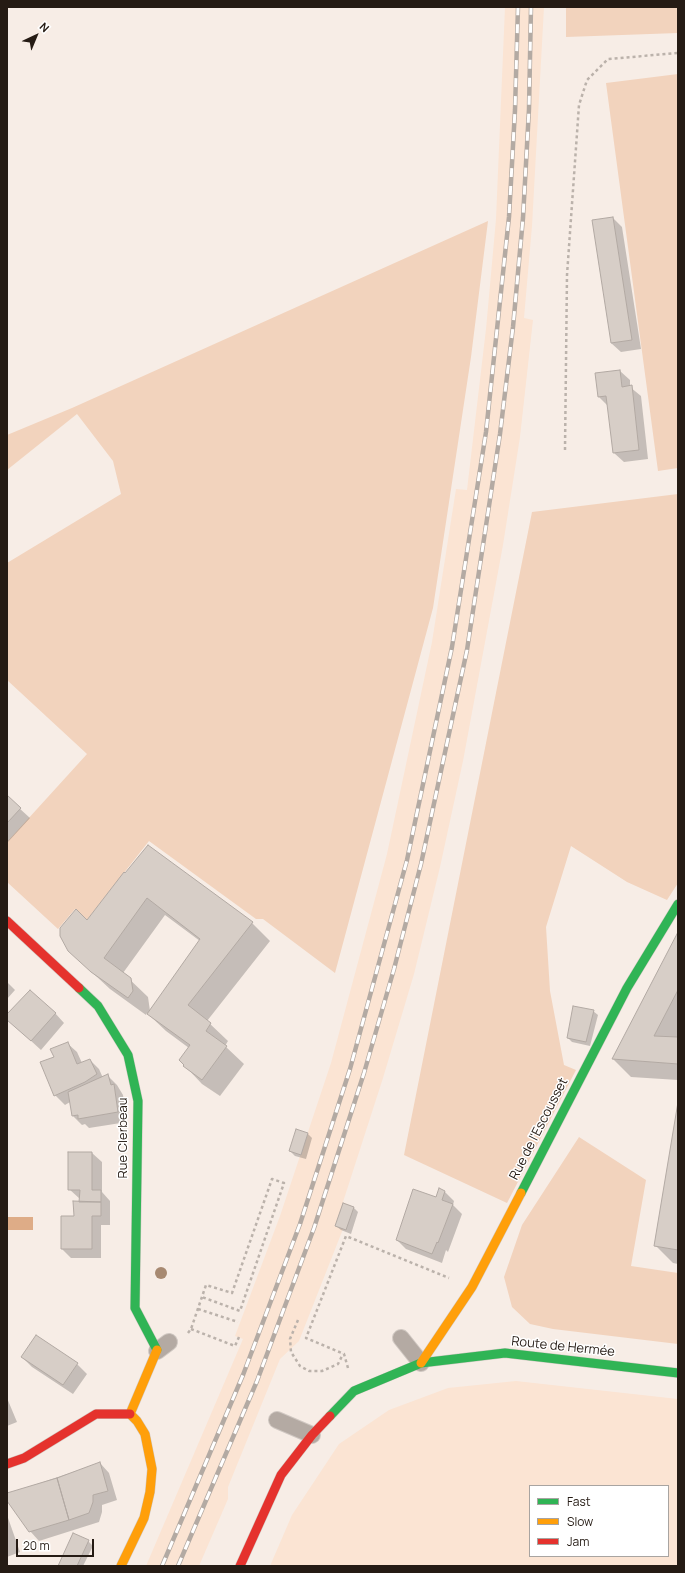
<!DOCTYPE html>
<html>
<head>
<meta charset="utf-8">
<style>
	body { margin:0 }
	#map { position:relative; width:685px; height:1573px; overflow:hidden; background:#f7ede6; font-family:Manrope,sans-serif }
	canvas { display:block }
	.frame { position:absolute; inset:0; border:8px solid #251b14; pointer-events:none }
	.legend { position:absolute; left:529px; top:1485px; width:140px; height:72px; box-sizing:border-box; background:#fff; border:1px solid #a8a4a1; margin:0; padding:5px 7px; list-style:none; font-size:12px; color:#251b14 }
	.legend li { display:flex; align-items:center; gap:8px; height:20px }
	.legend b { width:20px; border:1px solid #a8a4a1 }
	.north { position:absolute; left:16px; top:16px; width:40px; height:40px; -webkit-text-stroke:3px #fff; paint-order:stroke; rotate:44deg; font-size:11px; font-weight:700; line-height:16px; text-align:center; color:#251b14 }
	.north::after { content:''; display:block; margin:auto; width:14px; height:18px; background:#251b14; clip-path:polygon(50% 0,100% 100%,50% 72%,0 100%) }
	.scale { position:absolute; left:16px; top:1539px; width:78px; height:18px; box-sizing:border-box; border:2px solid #251b14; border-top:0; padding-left:5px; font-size:12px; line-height:14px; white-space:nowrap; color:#251b14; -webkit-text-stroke:3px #fff; paint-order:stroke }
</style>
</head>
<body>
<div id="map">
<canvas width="685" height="1573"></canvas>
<div class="frame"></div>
<ul class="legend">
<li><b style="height:5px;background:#30b455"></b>Fast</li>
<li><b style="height:5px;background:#ff9f0a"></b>Slow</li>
<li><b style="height:5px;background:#e5322d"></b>Jam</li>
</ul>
<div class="north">N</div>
<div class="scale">20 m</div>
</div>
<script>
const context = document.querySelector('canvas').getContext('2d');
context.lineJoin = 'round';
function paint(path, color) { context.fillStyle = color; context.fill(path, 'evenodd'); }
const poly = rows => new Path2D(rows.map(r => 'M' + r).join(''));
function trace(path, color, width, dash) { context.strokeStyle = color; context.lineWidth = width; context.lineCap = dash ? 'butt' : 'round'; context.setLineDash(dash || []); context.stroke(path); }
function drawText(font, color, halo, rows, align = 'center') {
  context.font = font + ' Manrope,sans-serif'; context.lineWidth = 3; context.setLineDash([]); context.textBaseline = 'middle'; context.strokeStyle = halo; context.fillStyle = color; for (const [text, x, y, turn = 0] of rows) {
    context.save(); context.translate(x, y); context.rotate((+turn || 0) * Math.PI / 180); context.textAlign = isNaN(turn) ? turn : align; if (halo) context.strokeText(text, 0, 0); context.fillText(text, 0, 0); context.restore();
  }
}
paint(poly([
	[505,7,544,7,532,226,524,318,533,320,520,437,503,545,463,761,440,867,414,974,383,1078,343,1202,354,1207,346,1230,343,1229,299,1341,280,1359,228,1487,228,1499,199,1566,146,1566,243,1339,235,1336,280,1216,331,1063,387,854,432,642,456,489,467,490,486,329,496,219],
	[516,1381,678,1399,678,1566,270,1566,292,1515,339,1444,389,1410,448,1388],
	[530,1486,668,1486,668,1556,530,1556]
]), '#fbe4d3');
paint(poly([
	[566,7,678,7,678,33,566,37],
	[678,74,678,468,658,471,606,83],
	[488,221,471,357,433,608,335,973,263,919,256,919,149,841,87,920,75,909,58,929,7,882,7,842,87,754,7,680,7,563,121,494,113,461,77,414,7,470,7,435,72,408],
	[678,494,678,883,667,900,627,882,571,846,546,927,550,991,564,1065,576,1070,507,1203,404,1155,532,512],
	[579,1137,646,1180,631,1266,678,1273,678,1344,553,1329,530,1324,512,1307,504,1277,522,1225]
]), '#f2d3bd');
paint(poly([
	[7,1217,33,1217,33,1230,7,1230]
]), '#deac87');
paint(poly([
	[613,218,622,227,641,349,621,352,611,343],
	[620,371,630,380,630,387,641,396,648,459,624,462,614,453,608,406,599,397,596,374],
	[7,797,30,818,7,843],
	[148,846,252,923,270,941,207,1021,228,1041,225,1046,244,1064,220,1096,202,1084,185,1066,189,1048,166,1031,147,1013,146,1015,110,989,68,950,87,922],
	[165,915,200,941,150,1011,148,997,123,973],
	[678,934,678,1080,631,1077,613,1059],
	[7,982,15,990,7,999],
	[593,1011,598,1015,590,1046,572,1042,568,1038],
	[55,1013,64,1023,41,1050,7,1019,7,1016],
	[67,1043,77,1052,82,1063,90,1060,99,1069,103,1078,108,1076,117,1085,123,1095,127,1122,89,1128,85,1124,82,1125,73,1116,70,1102,65,1105,55,1095,55,1057],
	[678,1108,678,1264,673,1263,655,1245],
	[297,1130,308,1134,312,1138,306,1159,295,1156,290,1151],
	[92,1153,102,1162,102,1192,110,1201,110,1225,101,1225,101,1258,71,1258,62,1249,80,1199,69,1189],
	[414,1190,436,1198,439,1190,445,1192,454,1201,453,1205,462,1214,448,1252,446,1250,442,1263,406,1249,397,1240],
	[343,1204,354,1208,358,1212,351,1234,341,1230,336,1226],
	[22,1357,77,1364,87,1374,73,1394,32,1367],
	[7,1398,17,1422,7,1426],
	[100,1463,109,1473,117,1500,102,1505,102,1512,99,1522,39,1541,30,1531,7,1500,7,1494],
	[7,1515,20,1552,7,1557],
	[88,1541,93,1546,83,1566,59,1566]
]), '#0003');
const building = poly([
	[613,217,632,340,611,343,592,220,613,217],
	[620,370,622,387,632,385,639,450,613,453,606,396,598,397,595,373,620,370],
	[7,795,21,808,7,823,7,795],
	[148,845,253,922,188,1005,211,1023,206,1031,227,1046,202,1080,183,1066,184,1065,179,1060,190,1045,147,1014,200,939,147,898,104,958,131,978,133,991,128,998,91,972,68,951,60,936,60,928,76,909,87,920,124,872,125,873,148,845],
	[678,932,678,990,654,1036,678,1037,678,1064,612,1059,678,932],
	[30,990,56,1013,31,1041,7,1020,7,1014,30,990],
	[573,1006,594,1010,586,1042,567,1038,573,1006],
	[68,1042,77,1064,90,1059,97,1074,85,1082,54,1096,40,1062,54,1057,50,1049,68,1042],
	[108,1074,111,1085,114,1084,118,1112,78,1119,78,1115,72,1116,68,1092,108,1074],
	[678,1102,678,1250,654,1246,678,1102],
	[296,1129,308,1133,301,1155,289,1151,296,1129],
	[68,1152,92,1152,92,1190,101,1190,101,1202,79,1202,80,1190,68,1190,68,1152],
	[439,1188,445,1191,442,1200,453,1204,438,1243,437,1242,432,1254,396,1240,413,1189,436,1197,439,1188],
	[73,1201,101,1202,101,1216,92,1216,92,1249,61,1249,61,1216,74,1216,73,1201],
	[343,1203,354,1207,346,1230,335,1226,343,1203],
	[36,1335,78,1363,63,1385,21,1357,36,1335],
	[100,1462,108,1491,93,1495,93,1502,89,1513,69,1520,57,1478,100,1462],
	[57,1478,69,1520,29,1532,7,1501,7,1493,57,1478],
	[73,1533,89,1540,77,1566,58,1566,73,1533]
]);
paint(building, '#d7cec7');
trace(building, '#b2a9a3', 1);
const lane = poly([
	[401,1338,421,1363],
	[157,1351,169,1342],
	[277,1420,312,1435]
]);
const fast = poly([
	[79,988,98,1006,128,1055,138,1101,135,1308,157,1350],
	[521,1193,627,988,678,904],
	[330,1416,354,1391,421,1363,505,1353,678,1373]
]);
const slow = poly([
	[421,1363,472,1287,521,1193],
	[130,1414,157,1350],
	[121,1566,144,1518,150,1492,152,1469,145,1434,137,1421,130,1414]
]);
const jam = poly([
	[7,921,79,988],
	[7,1464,24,1458,96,1414,130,1414],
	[240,1566,281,1475,312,1435,330,1416]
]);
trace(lane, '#d0c8c2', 18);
trace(fast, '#d0c8c2', 10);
trace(slow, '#d0c8c2', 10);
trace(jam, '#d0c8c2', 10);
trace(poly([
	[565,450,567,275,579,105,587,80,608,59,678,53],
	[198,1309,238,1322],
	[298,1320,290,1339,291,1352,300,1366,309,1371,322,1371,338,1364,343,1354],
	[191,1329,235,1346,239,1337],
	[188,1333,191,1329,206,1285,232,1293,272,1179,284,1183,240,1311,202,1297],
	[348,1368,344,1354,306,1338,346,1236,449,1278]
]), '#bbb2ab', 2.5, [3, 3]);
trace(lane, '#b4aaa3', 16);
trace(fast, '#30b455', 9);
trace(slow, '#ff9f0a', 9);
trace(jam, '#e5322d', 9);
const rail = poly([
	[162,1566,243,1375,300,1224,350,1069,407,860,452,647,486,432,509,217,515,110,518,7],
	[178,1566,257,1381,314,1228,364,1073,394,969,421,864,467,650,500,434,513,327,523,218,529,109,531,7]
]);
trace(rail, '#b3aaa3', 4.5);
trace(rail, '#fff', 3, [9]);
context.fillStyle = '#a78971';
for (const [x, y] of [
	[161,1273]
]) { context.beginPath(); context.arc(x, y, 6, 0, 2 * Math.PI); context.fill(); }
drawText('13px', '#251b14', '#fff', [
	["Rue de l'Escousset",539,1129,-63],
	["Rue Clerbeau",123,1138,-90],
	["Route de Hermée",563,1347,6]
]);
</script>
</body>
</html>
